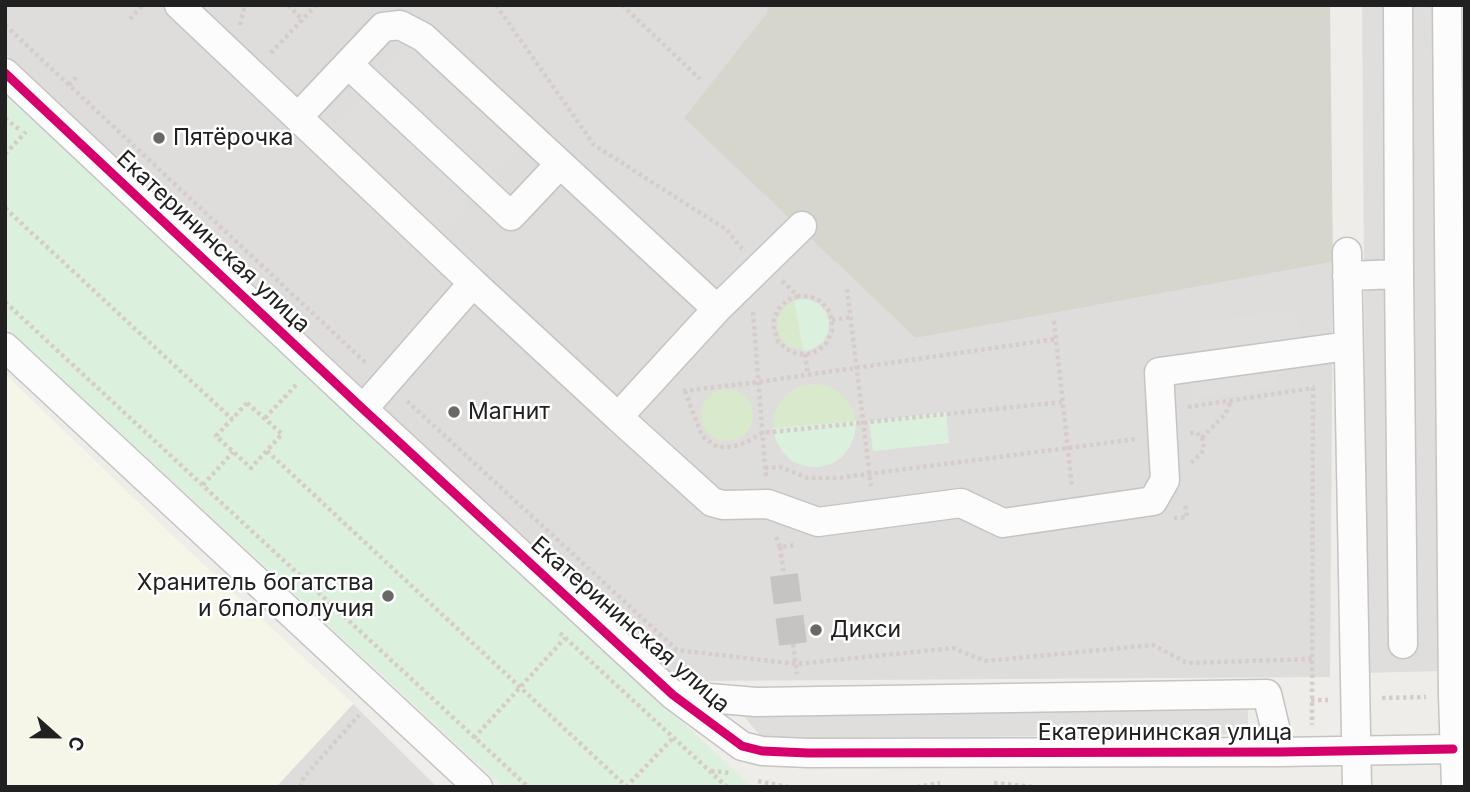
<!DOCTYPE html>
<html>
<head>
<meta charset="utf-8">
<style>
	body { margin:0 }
	#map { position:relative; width:1470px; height:792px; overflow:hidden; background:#efedea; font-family:Inter,sans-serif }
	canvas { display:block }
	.frame { position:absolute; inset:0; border:7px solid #212121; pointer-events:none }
	.north { position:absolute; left:21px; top:701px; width:70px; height:70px; -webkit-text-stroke:5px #fff; paint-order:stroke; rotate:111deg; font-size:19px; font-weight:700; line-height:28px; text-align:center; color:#212121 }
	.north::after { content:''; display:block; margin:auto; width:24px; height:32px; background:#212121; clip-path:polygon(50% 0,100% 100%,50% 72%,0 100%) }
</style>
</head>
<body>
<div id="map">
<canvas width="1470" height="792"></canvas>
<div class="frame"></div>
<div class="north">С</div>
</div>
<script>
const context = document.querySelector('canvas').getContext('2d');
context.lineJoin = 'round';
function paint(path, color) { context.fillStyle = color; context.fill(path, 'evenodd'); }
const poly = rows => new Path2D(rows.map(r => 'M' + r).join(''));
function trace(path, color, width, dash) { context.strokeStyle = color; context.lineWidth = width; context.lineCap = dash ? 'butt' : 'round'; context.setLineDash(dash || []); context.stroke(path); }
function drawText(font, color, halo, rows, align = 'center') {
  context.font = font + ' Inter,sans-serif'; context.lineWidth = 5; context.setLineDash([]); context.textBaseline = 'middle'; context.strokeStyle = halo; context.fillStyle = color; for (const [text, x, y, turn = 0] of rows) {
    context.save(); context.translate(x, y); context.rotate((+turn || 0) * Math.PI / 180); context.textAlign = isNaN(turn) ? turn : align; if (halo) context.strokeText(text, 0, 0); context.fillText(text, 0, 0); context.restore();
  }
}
paint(poly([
	[5,5,767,5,767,13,916,338,1333,262,1330,677,696,681,672,676,5,54],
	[353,704,437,787,276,787]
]), '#dedddb');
paint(poly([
	[5,374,169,532,353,704,276,787,5,787]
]), '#f5f5e8');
paint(poly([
	[767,5,1330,5,1333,262,916,338,684,118,767,13]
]), '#d6d6cd');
paint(poly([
	[794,301,803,350,788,346,781,338,777,328,778,318,783,309],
	[811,384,824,385,836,390,845,398,853,409,856,421,773,428,774,415,779,403,788,394,798,387],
	'701 415a26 26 0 1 1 52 0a26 26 0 1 1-52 0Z'
]), '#d9e9cc');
paint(poly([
	[5,93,573,620,752,787,503,787,5,326],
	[800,299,810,300,819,304,826,312,829,322,828,332,824,341,816,347,807,351,803,350,794,301],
	[946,412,949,443,873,451,869,421],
	[856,421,855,434,850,447,842,457,831,464,818,467,805,466,792,461,783,452,776,441,773,428]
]), '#dbf1dd');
paint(poly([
	[1362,5,1433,5,1438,671,1367,673],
	[413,39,525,144,493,178,381,73],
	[365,91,477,196,441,235,329,130],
	[1298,310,1301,339,1200,350,1197,321],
	[1275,365,1278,387,1193,399,1190,377],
	[1248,707,1248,734,763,739,740,712]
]), '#dfdedd');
trace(poly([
	[784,575,793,644]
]), '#c6c4c2', 28, [28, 14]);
const minor = poly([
	[179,5,473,283,363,409],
	[1398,5,1399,274,1403,644],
	[1447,5,1453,696,1456,787],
	[348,64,511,216,560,164],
	[5,73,363,409,673,695,742,746,762,751,808,753,1281,752,1453,749],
	[298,117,383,27,400,25,423,37,717,309,618,417,473,283],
	[1347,252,1357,787],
	[1347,276,1399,274],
	[717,309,802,226],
	[5,347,478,787],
	[618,417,712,502,723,505,768,504,818,522,961,503,1003,523,1153,501,1165,480,1159,372,1348,346],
	[673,695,756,702,1267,694,1281,752]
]);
trace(minor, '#c5c4c2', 31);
trace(poly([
	[288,5,302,19],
	[496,5,594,145,727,230,742,249],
	[622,5,700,79],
	[130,19,143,5],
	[5,25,367,364],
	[240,25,245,5],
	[271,53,316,5],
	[69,85,78,75],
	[5,118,21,131],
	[5,154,26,132],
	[5,208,232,419],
	[782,281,798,296,810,296,820,301,828,309,832,320,832,331,827,342,819,350,808,354,797,354,786,349,778,341,774,330,774,319,779,308,787,300,798,296],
	[847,289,871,486],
	[5,302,528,787],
	[753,312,766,478],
	[832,320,850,317],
	[1054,321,1072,487],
	[805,354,808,375],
	[683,391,758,382,1056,339],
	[685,391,702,436,717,447,731,447,745,443,762,433,1063,402],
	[407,401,677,650,796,664,953,648,985,661,1153,645,1187,663,1312,659],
	[247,403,282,434,251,468,216,436,247,403],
	[1188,407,1313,388,1312,725],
	[265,418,297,384],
	[1190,433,1197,433,1202,438,1226,413,1231,401],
	[267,451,627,787],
	[1191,463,1204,450,1202,438],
	[765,468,780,467,808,478,837,478,1137,439],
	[203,485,233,452],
	[1174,518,1187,517,1185,503],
	[776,537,780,547,796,545],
	[780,547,784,575],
	[560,633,727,787],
	[793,644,797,674],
	[1382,698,1426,697],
	[1311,700,1328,700],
	[474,738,565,638],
	[711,771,730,773],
	[758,781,788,787],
	[994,783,1035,787],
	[300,787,304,777,359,715],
	[626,787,673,738],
	[917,787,940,783],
	[1109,787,1110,787]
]), '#d6ccca', 4.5, [3.5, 3.5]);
trace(minor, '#fdfcfc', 28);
trace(poly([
	[5,73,363,409,673,695,742,746,762,751,808,753,1281,752,1453,749]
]), '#d6006c', 9);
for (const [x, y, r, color] of [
	[159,138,7,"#696867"],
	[454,412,7,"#696867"],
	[388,596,7,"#696867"],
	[816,630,7,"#696867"]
]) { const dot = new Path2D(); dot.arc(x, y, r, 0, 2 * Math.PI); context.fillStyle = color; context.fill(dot); trace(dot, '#fff', 2.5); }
drawText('23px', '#212121', '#fff', [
	["Пятёрочка",173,138],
	["Магнит",468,412],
	["Хранитель богатства",374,583,"right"],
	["и благополучия",374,609,"right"],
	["Дикси",830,630]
], 'left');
drawText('23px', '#212121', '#fff', [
	["Екатерининская улица",213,242,43],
	["Екатерининская улица",630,625,41],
	["Екатерининская улица",1165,733]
]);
</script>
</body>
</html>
